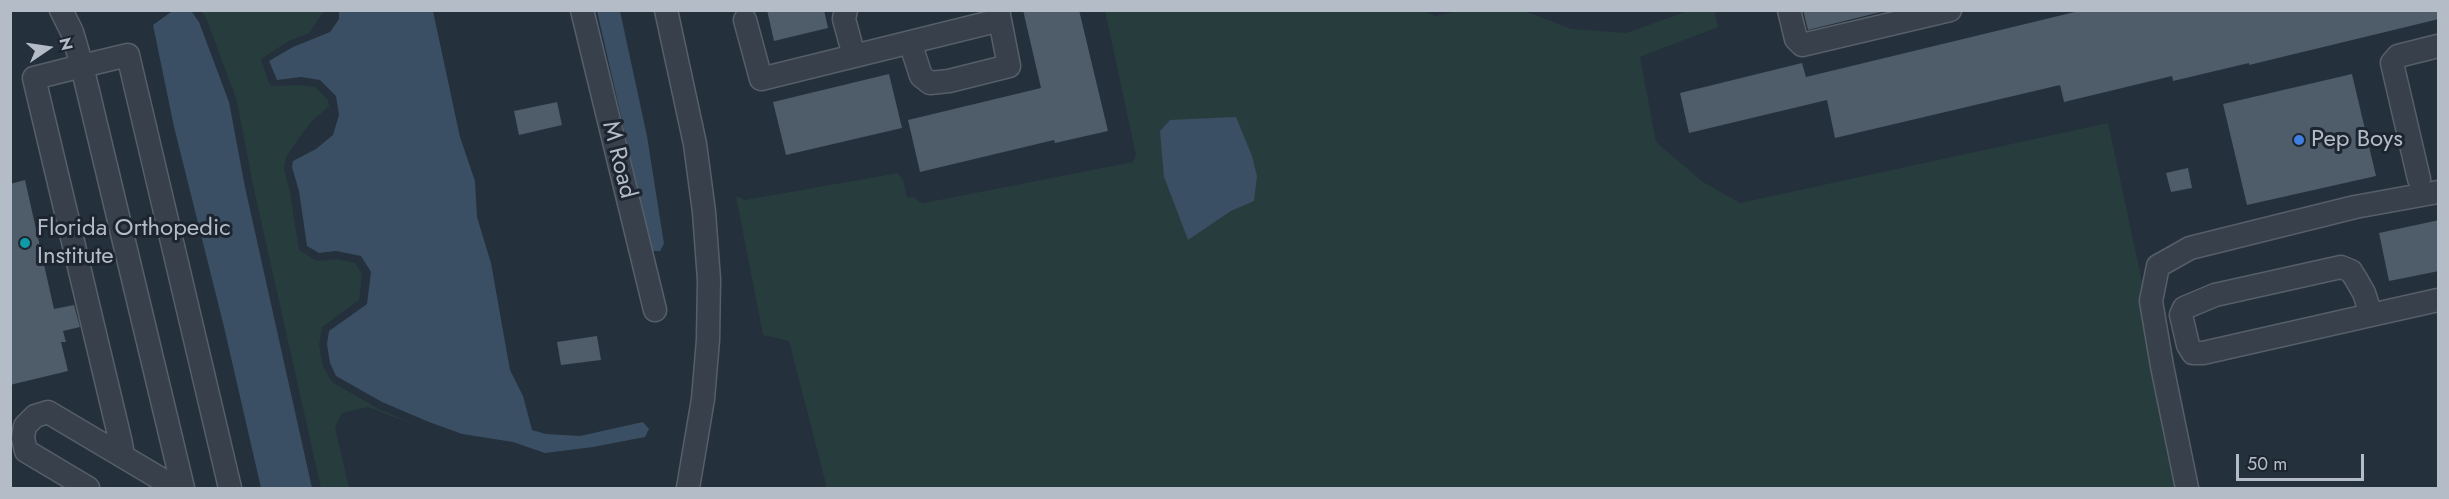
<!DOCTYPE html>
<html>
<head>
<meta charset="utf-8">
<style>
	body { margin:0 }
	#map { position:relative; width:2449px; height:499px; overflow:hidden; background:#24303b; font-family:Jost,sans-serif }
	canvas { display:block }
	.frame { position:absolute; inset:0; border:12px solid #b3bcc7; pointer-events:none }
	.north { position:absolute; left:18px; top:18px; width:60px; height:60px; -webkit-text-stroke:4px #1d2630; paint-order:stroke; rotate:77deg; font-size:16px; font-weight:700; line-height:24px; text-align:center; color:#b3bcc7 }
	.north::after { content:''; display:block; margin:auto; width:21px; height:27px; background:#b3bcc7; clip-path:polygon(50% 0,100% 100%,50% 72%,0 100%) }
	.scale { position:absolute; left:2236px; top:454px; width:128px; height:27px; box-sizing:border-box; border:3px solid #b3bcc7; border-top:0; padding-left:8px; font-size:18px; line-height:21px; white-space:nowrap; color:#b3bcc7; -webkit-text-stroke:4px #1d2630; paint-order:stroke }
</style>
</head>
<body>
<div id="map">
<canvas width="2449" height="499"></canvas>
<div class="frame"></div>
<div class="north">N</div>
<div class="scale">50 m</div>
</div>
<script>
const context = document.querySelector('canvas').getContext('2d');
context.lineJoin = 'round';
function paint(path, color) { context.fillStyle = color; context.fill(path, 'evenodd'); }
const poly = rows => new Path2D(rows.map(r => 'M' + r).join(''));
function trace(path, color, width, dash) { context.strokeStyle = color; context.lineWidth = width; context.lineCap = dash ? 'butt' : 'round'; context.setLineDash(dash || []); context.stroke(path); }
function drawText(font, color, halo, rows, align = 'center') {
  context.font = font + ' Jost,sans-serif'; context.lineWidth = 6; context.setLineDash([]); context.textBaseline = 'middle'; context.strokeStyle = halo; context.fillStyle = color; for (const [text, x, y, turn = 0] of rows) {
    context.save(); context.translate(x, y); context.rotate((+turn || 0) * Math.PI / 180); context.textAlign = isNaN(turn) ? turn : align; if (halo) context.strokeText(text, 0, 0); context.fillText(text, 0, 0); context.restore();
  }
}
paint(poly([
	[1420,10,1436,16,1458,11,1522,10,1571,29,1626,33,1688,11,1714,11,1718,27,1640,57,1656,142,1703,182,1740,203,2108,123,2186,488,827,488,789,341,763,335,736,196,745,200,898,173,903,180,907,198,914,197,919,202,924,203,1133,162,1136,155,1105,11],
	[1164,177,1254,201,1231,211,1188,240],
	[201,11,324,11,309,33,289,41,261,59,269,83,272,86,300,85,315,87,328,100,329,106,312,121,302,134,286,157,284,169,290,193,299,250,317,261,336,259,355,263,362,274,359,300,322,327,319,345,323,366,332,382,377,408,418,426,368,407,342,413,335,427,349,488,321,488,253,185,237,101,206,18]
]), '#273d3d');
paint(poly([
	[339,11,433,11,460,137,475,181,477,217,491,263,510,370,523,396,532,430,546,434,580,436,643,422,649,429,645,437,593,447,545,453,513,442,462,434,429,422,382,402,336,376,330,363,327,344,329,331,367,304,371,272,361,256,336,251,319,253,307,246,299,191,292,167,293,161,316,149,333,135,339,115,336,96,320,80,301,77,277,80,269,61,293,47,330,32,339,19],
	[597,11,620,11,647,136,664,244,660,251,652,251],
	[171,12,192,12,199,22,229,102,245,187,312,488,261,488,224,327,174,127,153,25],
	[1236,117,1252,156,1257,176,1254,201,1231,211,1188,240,1164,177,1160,131,1170,120]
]), '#3a4f63');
paint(poly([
	[767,10,824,10,828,28,774,41],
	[1023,10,1079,10,1108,131,1055,143,1054,140,920,172,908,120,1041,88],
	[1803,10,1889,10,1808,30],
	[2083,10,2439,10,2439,19,2249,65,2249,63,2173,81,2172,76,2064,102,2060,85,1835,138,1827,100,1689,133,1680,93,1802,63,1806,77],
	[889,74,902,128,786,155,773,102],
	[2352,74,2376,176,2247,205,2223,104],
	[557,102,562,125,519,135,514,111],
	[2188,168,2192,188,2171,192,2166,173],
	[25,180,54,309,74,305,80,327,63,331,66,342,61,342,68,371,10,385,10,184],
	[2439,220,2439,271,2389,281,2379,233],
	[597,336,601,360,561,365,557,342]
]), '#4f5c69');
const minor = poly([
	[61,10,72,32,82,66,128,55,230,488],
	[582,10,655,310],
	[666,10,695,144,704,212,709,280,708,340,703,399,688,488],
	[846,10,844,19,854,56],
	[1789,10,1796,39,1802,45,1950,10],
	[745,20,761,79,1000,20],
	[910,42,921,76,930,83,949,81,1009,66,998,10],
	[2419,179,2392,63,2398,56,2438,46],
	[2371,315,2364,293,2356,279,2351,271,2341,267,2215,295,2184,308,2181,315,2188,345,2193,353,2203,353,2371,315,2438,300],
	[117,453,122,449,120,439,34,78,82,66,183,488],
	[88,488,26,451,23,438,25,426,35,416,48,412,176,488],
	[2187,488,2162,366,2151,301,2158,266,2190,248,2355,207,2438,192]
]);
trace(minor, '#565f69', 25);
trace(minor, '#38414b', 22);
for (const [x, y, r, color] of [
	[2299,140,6,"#3f7fe0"],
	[25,243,6,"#0f9aa8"]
]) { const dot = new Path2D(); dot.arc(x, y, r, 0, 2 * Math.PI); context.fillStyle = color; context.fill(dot); trace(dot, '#1d2630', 2); }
drawText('24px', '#b3bcc7', '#1d2630', [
	["Pep Boys",2311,140],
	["Florida Orthopedic",37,229],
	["Institute",37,257]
], 'left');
drawText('24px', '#b3bcc7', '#1d2630', [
	["M Road",618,160,76]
]);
</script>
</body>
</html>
